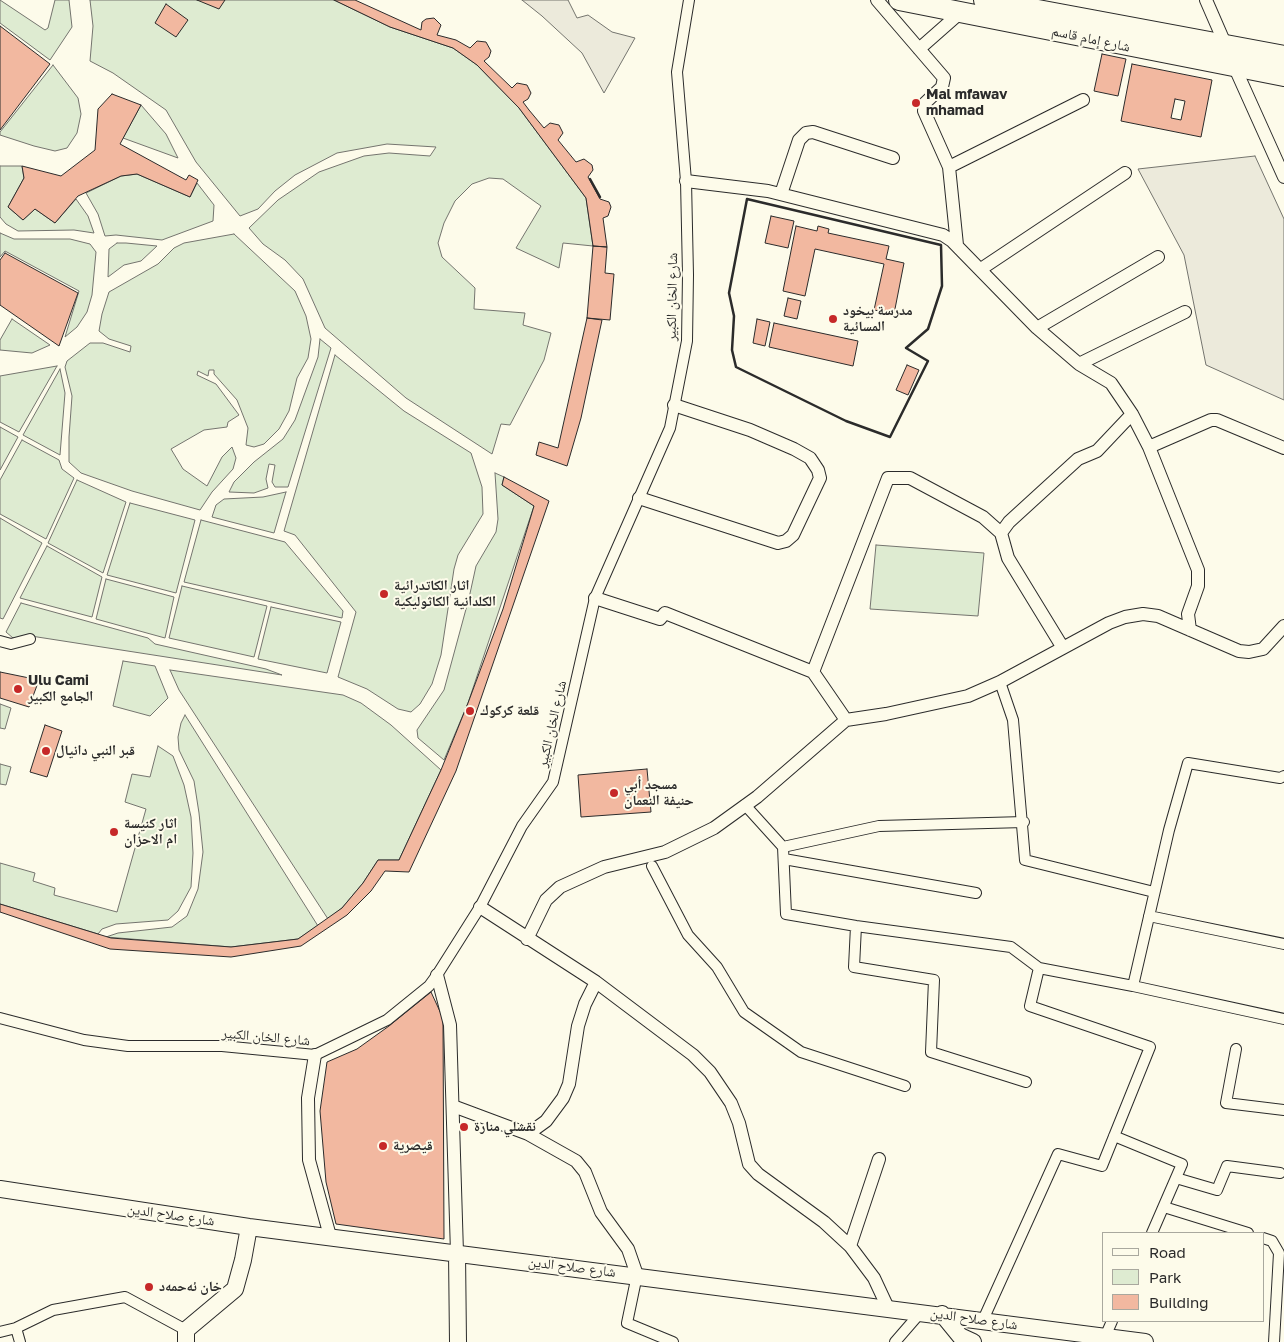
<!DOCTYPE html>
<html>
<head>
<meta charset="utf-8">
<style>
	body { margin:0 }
	#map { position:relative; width:1284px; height:1342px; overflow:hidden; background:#fdfbea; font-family:"Golos Text",sans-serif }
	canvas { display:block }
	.legend { position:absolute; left:1102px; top:1232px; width:162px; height:90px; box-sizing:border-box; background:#fdfbea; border:1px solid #a9a89e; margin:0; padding:6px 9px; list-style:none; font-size:15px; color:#2b2b2b }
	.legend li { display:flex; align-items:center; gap:10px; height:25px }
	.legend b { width:25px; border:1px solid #a9a89e }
</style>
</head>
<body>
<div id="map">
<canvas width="1284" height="1342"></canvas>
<ul class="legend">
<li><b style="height:6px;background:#fdfbea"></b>Road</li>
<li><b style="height:14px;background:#deebd1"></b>Park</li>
<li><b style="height:14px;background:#f2b8a0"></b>Building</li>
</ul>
</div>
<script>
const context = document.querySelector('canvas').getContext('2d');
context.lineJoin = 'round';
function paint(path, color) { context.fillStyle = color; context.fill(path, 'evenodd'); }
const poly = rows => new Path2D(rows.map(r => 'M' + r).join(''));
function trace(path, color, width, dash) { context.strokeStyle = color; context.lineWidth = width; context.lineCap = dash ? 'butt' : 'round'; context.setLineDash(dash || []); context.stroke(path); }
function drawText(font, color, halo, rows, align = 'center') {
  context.font = font + ' "Golos Text","Noto Naskh Arabic",sans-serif'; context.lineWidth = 4; context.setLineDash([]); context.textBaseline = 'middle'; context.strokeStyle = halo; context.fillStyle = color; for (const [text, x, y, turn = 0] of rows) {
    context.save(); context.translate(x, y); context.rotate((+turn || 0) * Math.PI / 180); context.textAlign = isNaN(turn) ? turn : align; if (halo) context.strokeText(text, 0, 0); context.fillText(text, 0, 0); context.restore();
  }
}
const green = poly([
	[0,0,45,30,48,28,55,0,69,0,72,27,50,60,0,23,0,0],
	[90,0,334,0,390,27,453,48,477,65,519,108,586,198,593,246,563,243,559,268,516,248,541,206,503,179,489,178,472,184,455,201,444,223,438,243,442,257,475,288,474,309,525,313,523,325,551,333,544,360,510,425,501,424,492,454,406,398,325,328,303,279,285,260,263,244,249,228,278,200,319,172,364,156,389,153,430,156,436,147,387,144,337,153,295,175,275,191,258,209,240,216,196,162,166,110,113,73,90,61,93,26,90,0],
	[53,65,78,98,81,114,77,133,67,148,55,151,34,146,0,135,0,132,53,65],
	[141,105,166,134,178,158,123,138,141,105],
	[0,166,22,166,24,178,8,207,23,220,35,209,55,223,76,199,88,216,94,233,74,230,18,231,6,224,0,217,0,166],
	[137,174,190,197,197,183,214,205,213,221,162,240,116,235,105,236,98,214,86,193,121,176,137,174],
	[0,233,14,239,70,239,90,244,96,252,92,295,87,312,77,327,65,337,79,291,5,251,0,257,0,233],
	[234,234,295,291,306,316,311,339,308,358,297,378,289,411,279,429,264,444,254,447,246,445,248,428,237,400,214,374,214,370,209,370,208,376,198,371,197,375,216,384,239,415,228,422,227,427,204,430,171,449,183,469,207,486,222,457,232,447,236,458,233,469,212,492,200,510,132,491,81,473,69,462,69,437,72,396,65,367,67,361,90,343,103,343,130,352,131,346,109,339,99,331,102,314,109,292,158,264,174,248,184,243,234,234],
	[117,243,126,243,157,246,141,261,124,265,108,277,109,249,117,243],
	[12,319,50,345,32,353,0,350,0,340,12,319],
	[320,339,331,348,288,487,275,487,272,482,275,465,269,464,266,479,268,488,254,493,229,492,234,482,254,462,283,439,295,420,318,357,320,339],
	[335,355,404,411,471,453,482,487,483,514,458,555,454,569,441,655,432,684,420,704,411,712,398,709,367,689,338,677,356,612,295,535,284,531,335,355],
	[57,366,19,432,0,422,0,376,57,366],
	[60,369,65,393,60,455,23,435,60,369],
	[0,427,18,437,0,470,0,427],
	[22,440,59,460,62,469,74,478,46,539,0,514,0,480,22,440],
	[495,473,504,477,502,485,534,506,468,703,444,760,418,738,417,730,444,690,469,598,476,566,496,532,498,519,495,473],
	[77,480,126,502,103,573,48,543,77,480],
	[286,492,274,533,212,517,216,505,224,499,263,497,286,492],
	[130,503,195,520,176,593,107,575,130,503],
	[0,518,42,543,3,619,0,618,0,518],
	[201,520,285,542,343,611,342,618,184,582,201,520],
	[876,545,984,553,978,616,870,609,876,545],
	[47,546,102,577,92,617,20,598,47,546],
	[106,579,174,597,165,638,96,619,106,579],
	[182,586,267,606,254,657,169,638,182,586],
	[21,603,148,638,155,644,266,669,282,675,31,636,13,638,6,632,21,603],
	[271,607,341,622,327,673,258,659,271,607],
	[123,661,155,666,168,698,150,716,113,706,123,661],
	[170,670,343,695,361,703,391,725,441,770,399,860,378,860,363,883,342,908,328,919,179,690,170,670],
	[0,704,11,708,5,729,0,728,0,704],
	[185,715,318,926,298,939,231,947,106,937,118,933,172,927,187,916,198,889,203,852,199,813,194,781,179,750,178,737,181,723,185,715],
	[158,746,173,756,184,785,191,817,193,853,191,887,178,911,168,920,116,924,102,929,98,934,0,904,0,863,35,873,33,881,55,888,54,895,117,912,146,809,125,802,132,774,150,777,158,746],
	[0,764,11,767,6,785,0,784,0,764]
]);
paint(green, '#deebd1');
trace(green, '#74746e', 1);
const parking = poly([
	[522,0,568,0,577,18,588,15,612,32,635,38,604,93,582,53,542,16,522,0],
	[1255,156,1284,219,1284,400,1206,365,1184,255,1138,169,1255,156]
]);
paint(parking, '#eceadb');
trace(parking, '#74746e', 1);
const building = poly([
	[197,0,225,0,219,9,197,0],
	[334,0,355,0,421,30,422,22,426,19,434,18,441,25,437,35,456,40,470,48,477,41,486,42,491,51,489,57,484,61,512,88,517,83,527,85,531,93,528,99,523,102,529,110,544,128,550,123,559,125,563,133,558,140,576,162,584,159,592,165,593,170,588,177,600,199,609,202,611,207,608,216,603,218,607,247,593,246,586,198,519,108,477,65,453,48,390,27,334,0],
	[166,4,188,20,176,37,155,23,166,4],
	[0,26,50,64,0,130,0,26],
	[1102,54,1126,59,1118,96,1094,91,1102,54],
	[1132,64,1212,80,1201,137,1121,121,1132,64],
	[1175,99,1185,101,1181,120,1171,118,1175,99],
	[112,94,141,105,120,144,186,180,189,175,198,180,190,197,137,174,121,176,78,196,55,223,35,209,23,220,8,207,24,178,22,166,61,176,95,150,98,109,112,94],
	[771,216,794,221,788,248,765,243,771,216],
	[796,226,817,231,818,226,829,229,828,233,889,246,886,259,904,263,894,314,874,310,884,264,815,249,805,296,783,291,796,226],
	[593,246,607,247,605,273,614,274,610,320,587,318,593,246],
	[5,253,78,293,59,346,0,305,0,260,5,253],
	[788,298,801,301,797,319,784,316,788,298],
	[587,318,602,320,581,418,567,466,536,455,539,442,558,448,587,318],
	[757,319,770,322,765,346,753,343,757,319],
	[774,323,858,341,853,366,769,347,774,323],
	[907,365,919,370,908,395,896,390,907,365],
	[504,477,549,501,456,771,409,872,385,871,371,891,347,915,301,946,231,957,110,949,0,912,0,904,111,938,231,947,298,939,342,908,363,883,378,860,399,860,441,770,468,703,503,609,534,506,502,485,504,477],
	[0,672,39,680,29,707,0,698,0,672],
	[45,725,62,731,47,777,30,772,45,725],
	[647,769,651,812,581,817,578,775,647,769],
	[431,992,443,1018,444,1239,336,1224,326,1182,320,1111,327,1062,357,1049,389,1026,431,992]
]);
paint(building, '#f2b8a0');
trace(building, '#2b2b2b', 1);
const pedestrian = poly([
	[0,641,11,644,30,639],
	[1000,682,1013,720,1025,860,1154,892],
	[745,805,783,847,786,914,856,926,1011,947,1039,968,1133,986,1284,1019],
	[783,847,879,826,1024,822],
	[784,859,976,893],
	[652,866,688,935,717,967,744,1012,801,1052,905,1086],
	[1149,916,1284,944],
	[856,926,854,967,934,980,931,1052,1026,1082],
	[1133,986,1169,830,1188,763,1280,778,1284,776],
	[0,1018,84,1040,128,1046,222,1046,315,1055,387,1020,429,986,437,975,480,907,522,826,553,782,595,598,670,428,687,341,688,275,686,181,677,72,689,0],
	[1236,1049,1226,1103,1284,1110],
	[1114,1136,1182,1164,1152,1233],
	[1176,1178,1217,1190,1227,1166,1280,1173],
	[1164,1207,1248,1233],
	[1263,1238,1272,1241,1279,1253,1274,1342],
	[637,1275,627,1323,673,1342],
	[983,1320,1058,1154,1102,1166,1150,1047,1030,1006,1039,968],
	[16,1328,20,1342],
	[0,1332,16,1328,53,1310,125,1297,186,1330],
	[1105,1337,1112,1321],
	[895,1342,921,1312]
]);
const minor = poly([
	[877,0,944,78,942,87,925,103,924,111,949,167,957,245],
	[1206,0,1226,46],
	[919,49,961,12],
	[1235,68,1284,177],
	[949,167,1083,100],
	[686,181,768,191,943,235,952,241,1037,328,1079,364,1111,383,1132,414,1149,447,1198,570,1198,586,1188,614,1190,630],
	[781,194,799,140,806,133,813,132,893,158],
	[981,269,1125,173],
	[1037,328,1158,257],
	[1079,364,1185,312],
	[1149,447,1211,420,1217,420,1284,448],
	[639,498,778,543,786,541,793,535,820,478,818,470,810,458,794,449,750,430,674,405],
	[595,598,660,619,665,613,813,672,846,720],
	[1063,648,1008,558,1001,533,1009,522,1078,459,1097,451,1132,414],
	[813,672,888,478,910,478,983,517,1001,533],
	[480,907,596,982,693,1055,710,1072,731,1103,739,1123,749,1164,758,1174,824,1222,850,1246,874,1278,888,1308],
	[527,939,546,900,560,887,604,867,665,852,714,828,757,797,846,720,886,714,968,696,1000,682,1109,623,1125,617,1143,614,1158,616,1239,651,1249,652,1263,649,1284,626],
	[437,975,450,1025,457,1253],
	[315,1055,308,1098,309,1160,330,1236],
	[453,1106,528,1134,576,1161,585,1172,601,1212,628,1249,637,1275],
	[528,1134,546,1121,563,1098,569,1084,578,1026,585,1004,596,982],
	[850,1246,879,1159]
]);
const tertiary = poly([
	[0,1189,249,1227,1145,1342],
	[457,1253,458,1342],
	[942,1314,960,1336,973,1342],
	[186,1342,186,1330,235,1289,243,1260,249,1227]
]);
const primary = poly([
	[899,0,1284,76],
	[984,0,1284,56]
]);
trace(pedestrian, '#2b2b2b', 12);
trace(minor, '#2b2b2b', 14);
trace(tertiary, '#2b2b2b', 18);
trace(primary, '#2b2b2b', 22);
trace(pedestrian, '#fdfbea', 10);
trace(minor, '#fdfbea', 12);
trace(tertiary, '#fdfbea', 16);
trace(primary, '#fdfbea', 20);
trace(poly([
	[590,179,600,197],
	[747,199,941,245,942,286,928,329,906,348,928,361,890,437,846,421,736,367,732,350,734,316,729,293,747,199]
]), '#2b2b2b', 2.5);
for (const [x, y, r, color] of [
	[916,103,5,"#c62828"],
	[833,319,5,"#c62828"],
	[384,594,5,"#c62828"],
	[18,689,5,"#c62828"],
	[470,711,5,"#c62828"],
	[46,751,5,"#c62828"],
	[614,793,5,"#c62828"],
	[114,832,5,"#c62828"],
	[464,1127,5,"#c62828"],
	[383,1146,5,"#c62828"],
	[149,1287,5,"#c62828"]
]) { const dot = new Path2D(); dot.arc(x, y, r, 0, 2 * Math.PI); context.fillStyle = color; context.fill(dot); trace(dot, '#fdfbea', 2); }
drawText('14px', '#2b2b2b', '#fdfbea', [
	["شارع إمام قاسم",1091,39,12],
	["شارع الخان الكبير",672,297,-89],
	["شارع الخان الكبير",552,724,-77],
	["شارع الخان الكبير",266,1037,5],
	["شارع صلاح الدين",171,1215,8],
	["شارع صلاح الدين",572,1267,7],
	["شارع صلاح الدين",974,1319,8]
]);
drawText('bold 14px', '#2b2b2b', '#fdfbea', [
	["Mal mfawav",926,95],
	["mhamad",926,111],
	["مدرسة بيخود",843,311],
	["المسائية",843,327],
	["اثار الكاتدرائية",394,586],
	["الكلدانية الكاثوليكية",394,602],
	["Ulu Cami",28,681],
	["الجامع الكبير",28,697],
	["قلعة كركوك",480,711],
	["قبر النبي دانيال",56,751],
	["مسجد أبي",624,785],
	["حنيفة النعمان",624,801],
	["اثار كنيسة",124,824],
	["ام الاحزان",124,840],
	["نقشلي منارة",474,1127],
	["قيصرية",393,1146],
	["خان ئەحمەد",159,1287]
], 'left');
</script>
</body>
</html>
